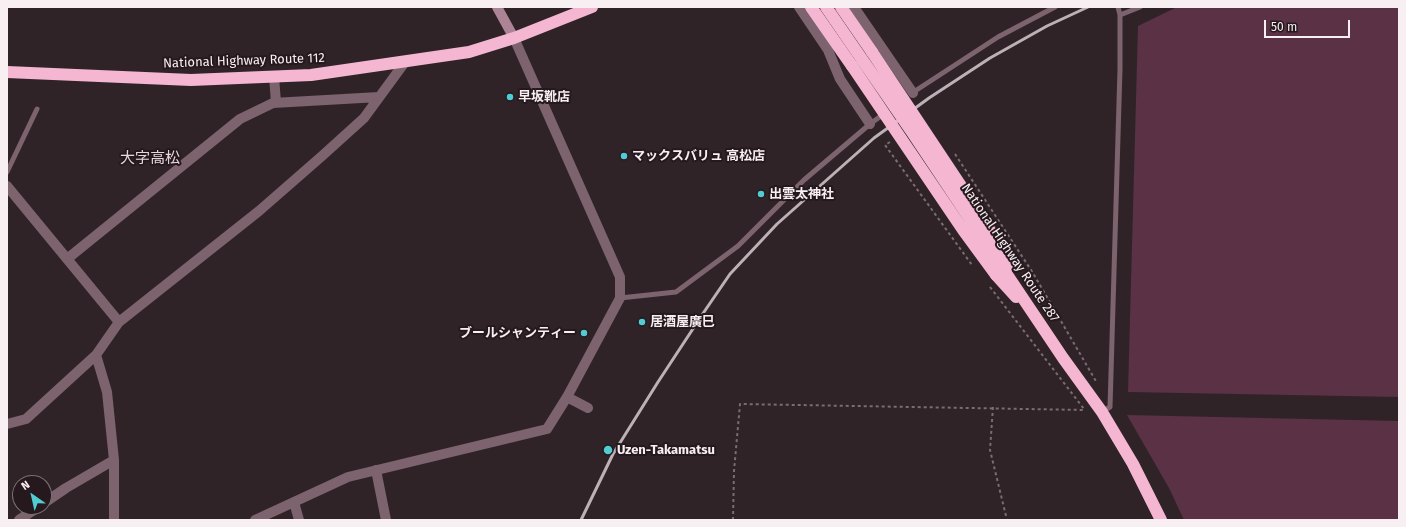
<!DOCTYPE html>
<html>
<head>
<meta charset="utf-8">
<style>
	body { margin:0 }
	#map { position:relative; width:1406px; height:527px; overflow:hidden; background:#2f2328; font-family:"Fira Sans",sans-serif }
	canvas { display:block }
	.frame { position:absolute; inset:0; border:8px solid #f8eff3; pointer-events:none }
	.north { position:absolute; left:12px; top:475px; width:40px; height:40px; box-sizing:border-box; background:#25191e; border:1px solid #796f73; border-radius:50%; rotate:326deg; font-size:11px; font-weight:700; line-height:16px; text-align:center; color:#f8eff3 }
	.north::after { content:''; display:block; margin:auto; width:14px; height:18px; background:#51ccd3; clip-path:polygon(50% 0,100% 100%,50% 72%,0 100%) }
	.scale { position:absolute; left:1264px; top:20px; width:86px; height:18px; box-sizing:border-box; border:2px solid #f8eff3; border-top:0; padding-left:5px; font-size:12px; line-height:14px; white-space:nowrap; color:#f8eff3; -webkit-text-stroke:3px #25191e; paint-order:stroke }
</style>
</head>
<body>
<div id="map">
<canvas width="1406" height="527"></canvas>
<div class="frame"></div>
<div class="north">N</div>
<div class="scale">50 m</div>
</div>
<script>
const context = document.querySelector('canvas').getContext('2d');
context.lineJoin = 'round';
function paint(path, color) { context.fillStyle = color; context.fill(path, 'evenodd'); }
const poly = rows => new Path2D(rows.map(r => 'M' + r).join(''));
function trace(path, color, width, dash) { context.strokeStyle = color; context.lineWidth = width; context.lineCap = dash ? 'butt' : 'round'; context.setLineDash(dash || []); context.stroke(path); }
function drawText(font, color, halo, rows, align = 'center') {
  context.font = font + ' "Fira Sans","Noto Sans JP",sans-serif'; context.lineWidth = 4; context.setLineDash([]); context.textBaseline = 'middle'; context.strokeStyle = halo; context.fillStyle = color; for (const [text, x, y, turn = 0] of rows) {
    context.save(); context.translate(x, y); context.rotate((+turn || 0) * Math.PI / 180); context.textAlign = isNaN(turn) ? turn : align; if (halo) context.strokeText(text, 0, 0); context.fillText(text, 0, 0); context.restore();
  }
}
paint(poly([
	[1177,7,1399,7,1399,397,1128,392,1138,26],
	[1127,415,1399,421,1399,520,1184,520,1169,488]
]), '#5a3145');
trace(poly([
	[890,142,885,145,972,265],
	[955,154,1033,273,1097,383],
	[990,287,1084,409],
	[993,407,990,450,1007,520],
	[733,520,734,471,740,404,1084,410]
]), '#786d72', 2, [3, 3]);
trace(poly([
	[1120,15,1140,7],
	[912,93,998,37,1055,7],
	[7,172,37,109],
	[620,298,676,292,738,246,804,180,870,124,885,113],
	[1103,411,1110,407,1120,69,1120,15,1118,7]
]), '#7c636e', 5);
trace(poly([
	[799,7,828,50,840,79,870,124],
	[854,7,913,93],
	[274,76,276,103],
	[7,186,119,322],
	[67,259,240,119,273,103,379,97],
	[567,397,588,408],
	[7,424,26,419,96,355],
	[114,460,114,520],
	[376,470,386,520],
	[294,502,299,520],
	[44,503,66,488,114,460,107,392,96,355,119,322,259,211,322,156,364,118,405,62],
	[19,520,38,507],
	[255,520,348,477,547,429,567,397,620,298,620,277,514,38]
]), '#7c636e', 10);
trace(poly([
	[497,7,514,38]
]), '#ad8496', 10);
trace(poly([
	[811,7,852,66],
	[841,7,872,52],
	[7,72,191,80,311,75,469,52,514,38,592,7],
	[1004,270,1063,358,1102,412,1133,464,1161,520],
	[996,275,1016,297]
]), '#f5b6d2', 12);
trace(poly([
	[581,520,613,454,658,382,704,312,730,274,777,224,874,138,929,98,990,58,1047,26,1088,7]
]), '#bbb1b6', 3);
trace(poly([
	[826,7,912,132,1004,270],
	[872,52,981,216,1011,265],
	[852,66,963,230,996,275]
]), '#f5b6d2', 12);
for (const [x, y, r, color] of [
	[510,97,4,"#51ccd3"],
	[624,156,4,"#51ccd3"],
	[761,194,4,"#51ccd3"],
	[642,322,4,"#51ccd3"],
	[584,333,4,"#51ccd3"],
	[608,450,5,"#51ccd3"]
]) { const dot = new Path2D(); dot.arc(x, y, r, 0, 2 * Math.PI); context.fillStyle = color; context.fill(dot); trace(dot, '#25191e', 1.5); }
drawText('13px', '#f8eff3', '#25191e', [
	["National Highway Route 112",244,61,-2],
	["National Highway Route 287",1010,253,56]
]);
drawText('bold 13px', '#f8eff3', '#25191e', [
	["早坂靴店",518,97],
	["マックスバリュ 高松店",632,156],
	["出雲太神社",769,194],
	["居酒屋廣巳",650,322],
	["ブールシャンティー",576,333,"right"],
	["Uzen-Takamatsu",617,450]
], 'left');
drawText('15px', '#e7d6dd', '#25191e', [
	["大字高松",150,159]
]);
</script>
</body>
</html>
